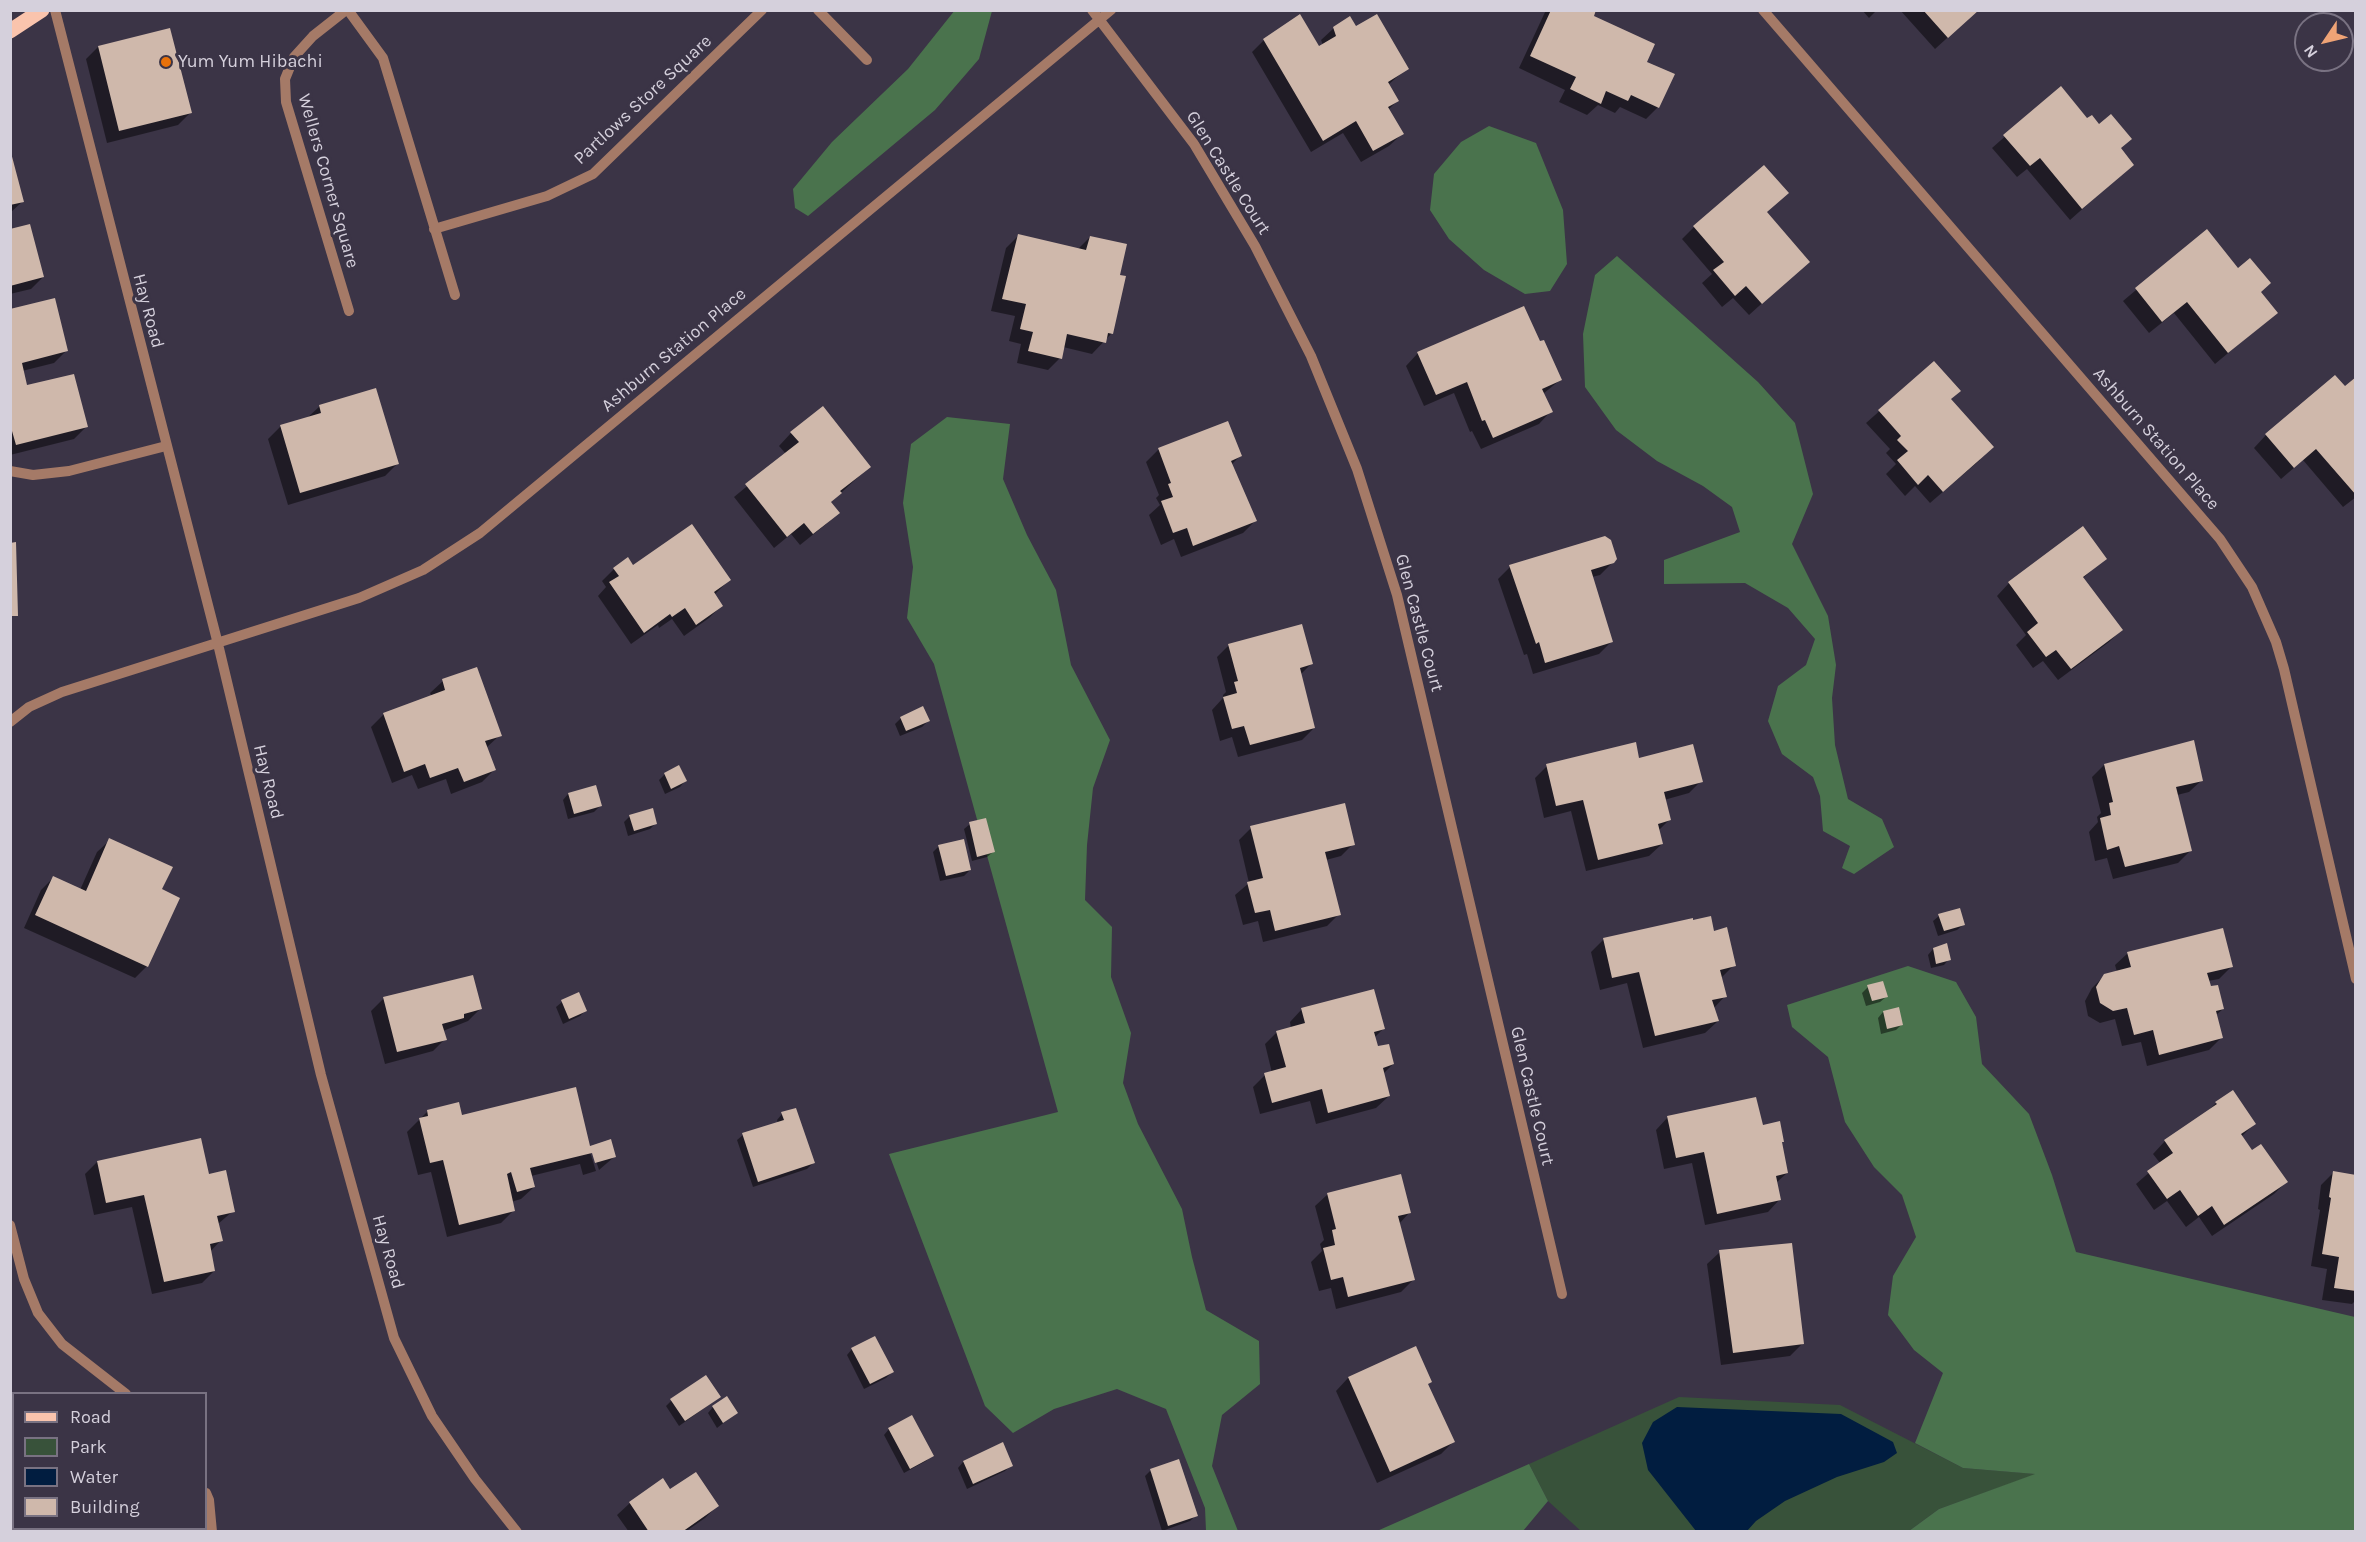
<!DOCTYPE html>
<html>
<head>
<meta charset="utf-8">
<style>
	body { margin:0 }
	#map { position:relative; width:2366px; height:1542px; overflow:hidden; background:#3b3446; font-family:Karla,sans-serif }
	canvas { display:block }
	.frame { position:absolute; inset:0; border:12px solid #d5d0dc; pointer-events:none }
	.legend { position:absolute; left:12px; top:1392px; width:195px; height:138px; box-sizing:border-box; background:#3b3446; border:2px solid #797282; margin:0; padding:8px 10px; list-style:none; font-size:18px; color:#d5d0dc }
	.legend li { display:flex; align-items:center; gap:12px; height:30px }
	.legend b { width:30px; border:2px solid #797282 }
	.north { position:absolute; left:2294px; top:12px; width:60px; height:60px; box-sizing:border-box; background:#3b3446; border:2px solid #797282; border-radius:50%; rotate:235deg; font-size:16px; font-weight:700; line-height:24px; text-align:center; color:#d5d0dc }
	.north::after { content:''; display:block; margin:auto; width:21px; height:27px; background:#efa376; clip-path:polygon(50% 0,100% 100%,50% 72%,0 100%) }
</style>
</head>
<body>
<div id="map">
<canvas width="2366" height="1542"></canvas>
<div class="frame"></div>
<ul class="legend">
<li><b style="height:8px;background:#fac4ad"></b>Road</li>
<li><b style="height:16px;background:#38523a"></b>Park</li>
<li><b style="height:16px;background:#011d40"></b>Water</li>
<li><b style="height:16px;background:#cfb8ab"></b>Building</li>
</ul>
<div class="north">N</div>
</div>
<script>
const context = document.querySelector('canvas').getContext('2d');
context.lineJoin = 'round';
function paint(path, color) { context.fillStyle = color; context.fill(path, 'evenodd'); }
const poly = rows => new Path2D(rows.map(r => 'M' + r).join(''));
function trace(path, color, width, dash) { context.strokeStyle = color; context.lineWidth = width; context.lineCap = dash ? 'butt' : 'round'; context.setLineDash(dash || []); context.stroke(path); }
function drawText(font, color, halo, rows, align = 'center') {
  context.font = font + ' Karla,sans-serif'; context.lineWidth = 6; context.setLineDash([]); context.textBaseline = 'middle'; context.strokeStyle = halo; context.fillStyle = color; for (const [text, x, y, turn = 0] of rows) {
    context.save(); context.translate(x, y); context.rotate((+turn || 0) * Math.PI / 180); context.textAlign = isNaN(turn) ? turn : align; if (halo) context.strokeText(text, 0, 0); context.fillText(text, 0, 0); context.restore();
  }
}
paint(poly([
	[1679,1397,1840,1405,1963,1468,2037,1474,1939,1509,1909,1531,1582,1532,1548,1501,1529,1464]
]), '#38523a');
paint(poly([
	[955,10,992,11,979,59,935,110,808,216,795,208,793,189,832,142,908,69],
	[1489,126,1536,143,1563,210,1567,264,1550,291,1525,294,1484,270,1449,239,1430,210,1434,174,1461,142],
	[1617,256,1758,382,1795,423,1813,494,1792,544,1828,616,1836,665,1832,698,1835,745,1848,799,1882,819,1894,847,1854,874,1842,868,1850,846,1823,831,1820,796,1813,777,1782,754,1768,721,1778,686,1806,665,1815,639,1788,608,1745,583,1664,584,1664,560,1740,532,1732,507,1703,486,1657,461,1616,430,1585,387,1583,334,1595,275],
	[947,417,1010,424,1003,479,1027,535,1056,590,1071,665,1110,740,1093,788,1087,845,1085,900,1112,927,1111,977,1131,1033,1123,1083,1138,1124,1182,1209,1192,1257,1206,1310,1259,1341,1260,1384,1222,1415,1212,1466,1238,1531,1206,1531,1205,1508,1166,1409,1117,1389,1054,1409,1013,1433,985,1406,889,1154,1058,1112,934,664,907,618,913,567,903,503,911,444],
	[1908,966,1956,982,1976,1017,1982,1064,2029,1114,2052,1175,2076,1252,2355,1317,2355,1531,1909,1531,1939,1509,2035,1474,1963,1468,1915,1443,1943,1373,1914,1350,1888,1315,1893,1276,1916,1237,1902,1195,1874,1167,1845,1122,1828,1057,1792,1027,1787,1005],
	[1529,1464,1548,1501,1523,1531,1377,1531]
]), '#4a734d');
paint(poly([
	[1677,1407,1841,1414,1893,1442,1897,1453,1884,1462,1837,1477,1785,1501,1756,1521,1747,1531,1696,1531,1648,1470,1642,1443,1653,1422]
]), '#011d40');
paint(poly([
	[1546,10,1594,10,1592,16,1645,62,1658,107,1646,119,1620,107,1615,113,1598,105,1587,115,1559,102,1565,90,1519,68],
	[1862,10,1877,10,1869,18],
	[1900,10,1978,10,1935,49],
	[1334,28,1355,28,1407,68,1388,85,1397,101,1388,110,1402,134,1389,146,1361,162,1343,133,1311,152,1252,52,1264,40,1318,48,1323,45,1321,40],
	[98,47,190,113,178,125,107,143,86,59],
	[2060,88,2087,120,2120,149,2132,165,2070,220,2027,169,2017,177,1992,148],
	[10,152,23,201,10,213],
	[1787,193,1766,213,1808,262,1749,315,1733,298,1722,307,1702,283,1712,274,1682,239,1694,227],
	[10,231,43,277,31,289,10,294],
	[2206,231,2276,313,2215,364,2174,313,2149,333,2123,301],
	[1018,236,1077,250,1090,237,1119,276,1124,277,1111,334,1092,354,1063,347,1060,358,1048,370,1017,363,1021,344,1009,341,1015,316,991,311,1006,248],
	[10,311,66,351,54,363,22,371,26,387,86,427,74,439,10,455],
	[1539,343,1560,380,1543,394,1551,411,1539,424,1481,449,1472,431,1470,432,1454,393,1424,406,1406,366,1418,353],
	[1934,363,1950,400,1980,460,1930,503,1915,486,1905,496,1886,474,1896,464,1886,453,1890,449,1866,423],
	[2356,379,2356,497,2343,507,2303,460,2281,479,2254,448,2266,435,2345,388],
	[320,406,397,464,385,476,288,505,268,439,280,427,307,418],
	[1227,423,1240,456,1231,465,1255,521,1243,533,1181,557,1174,539,1161,545,1149,515,1160,505,1156,498,1159,495,1146,462,1158,450],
	[791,433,869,467,830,503,838,513,825,525,800,545,791,534,774,548,734,497,786,454,779,446],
	[2082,528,2105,558,2082,579,2121,630,2109,642,2058,680,2043,661,2033,668,2016,645,2026,635,1997,596,2009,583],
	[1613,562,1600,575,1592,577,1612,641,1599,654,1533,674,1527,654,1524,655,1498,579,1510,567],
	[633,567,729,580,714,595,721,606,709,618,684,636,672,619,659,628,658,625,631,644,598,596,606,587,602,581,614,569],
	[1229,645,1311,664,1300,675,1314,728,1302,740,1238,757,1232,737,1220,741,1212,710,1223,698,1223,695,1226,692,1217,657],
	[443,681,500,735,486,748,494,770,482,782,451,794,446,779,418,789,412,775,392,783,371,727,384,714,432,697,430,693],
	[923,708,928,721,922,727,900,736,895,724,901,718],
	[2104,765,2202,780,2189,792,2177,795,2190,851,2178,863,2113,879,2107,858,2095,861,2089,832,2098,822,2097,817,2101,813,2092,777],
	[1547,766,1701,781,1689,793,1664,800,1669,820,1658,831,1662,844,1649,856,1586,871,1571,811,1544,818,1535,778],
	[665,774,685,781,680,787,665,794,659,780],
	[568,794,600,806,594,812,568,819,563,800],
	[630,816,656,823,650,829,628,836,624,822],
	[970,824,993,852,987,857,972,861,964,829],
	[1251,828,1353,844,1341,856,1326,860,1339,914,1327,926,1263,942,1258,921,1243,925,1235,895,1249,883,1239,840],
	[110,840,161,890,147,966,135,978,24,928,41,890,53,878,80,890,97,852],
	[939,846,970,870,964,876,940,881,933,852],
	[1939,916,1963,925,1957,930,1938,936,1933,921],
	[1692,920,1713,933,1734,965,1721,978,1725,996,1714,1008,1718,1021,1705,1033,1643,1048,1627,983,1600,990,1591,952,1603,940],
	[1933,949,1949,959,1944,965,1931,968,1928,955],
	[2128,953,2232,966,2219,979,2208,981,2223,1009,2215,1016,2221,1038,2209,1050,2147,1066,2141,1042,2122,1046,2115,1019,2100,1023,2088,1016,2085,1001,2092,988,2104,976,2117,972,2115,965],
	[1868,987,1886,997,1880,1002,1866,1006,1862,993],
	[578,994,585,1011,580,1016,563,1024,556,1007,562,1002],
	[384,998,480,1009,468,1021,443,1031,445,1039,433,1051,385,1064,371,1011],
	[1302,1009,1383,1029,1374,1038,1376,1048,1393,1064,1383,1074,1389,1096,1376,1108,1316,1124,1310,1101,1260,1114,1253,1087,1265,1075,1272,1073,1265,1044,1277,1032,1291,1028,1290,1022],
	[1883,1012,1902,1024,1896,1030,1881,1034,1878,1018],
	[2216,1103,2254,1124,2241,1137,2252,1152,2286,1182,2274,1194,2212,1236,2199,1217,2186,1227,2167,1201,2154,1210,2136,1184,2160,1163,2153,1154,2165,1141,2206,1113],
	[428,1111,461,1117,589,1148,614,1157,599,1170,593,1152,590,1152,596,1171,583,1175,580,1164,531,1176,534,1187,521,1199,511,1202,513,1211,501,1223,447,1237,431,1172,418,1175,407,1132],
	[782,1114,813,1163,807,1169,753,1187,737,1140,743,1135,778,1123,777,1120],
	[1668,1117,1762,1126,1780,1143,1787,1173,1776,1183,1780,1199,1768,1212,1705,1225,1692,1163,1664,1169,1656,1130],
	[97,1162,208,1176,233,1211,218,1224,221,1240,210,1252,214,1271,202,1283,152,1294,132,1207,94,1215,85,1174],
	[2333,1173,2356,1176,2356,1300,2352,1304,2322,1300,2327,1269,2311,1266,2320,1210,2318,1209,2321,1185],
	[1328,1194,1409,1213,1399,1224,1413,1280,1401,1292,1336,1309,1331,1288,1319,1291,1311,1262,1322,1251,1320,1244,1324,1240,1315,1206],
	[1720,1252,1802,1344,1790,1356,1721,1365,1707,1264],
	[1416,1348,1427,1385,1453,1442,1441,1454,1377,1483,1336,1391,1348,1378],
	[852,1349,892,1372,886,1378,864,1389,847,1355],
	[671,1401,713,1402,679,1426,666,1406],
	[713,1407,736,1413,717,1428,708,1413],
	[889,1429,932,1455,926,1461,904,1473,884,1435],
	[1002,1444,1011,1465,1005,1471,967,1489,958,1468,963,1462],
	[1150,1471,1196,1515,1190,1521,1162,1531,1145,1476],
	[663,1480,670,1491,717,1506,705,1518,685,1532,629,1532,617,1515,630,1503]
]), '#0007');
paint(poly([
	[1551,10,1596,10,1594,16,1655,44,1647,62,1675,74,1659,108,1631,95,1628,101,1606,91,1601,104,1570,89,1576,77,1530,56],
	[1923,10,1979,10,1948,38],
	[1300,14,1319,46,1336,36,1333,27,1350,16,1356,26,1377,14,1409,69,1388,82,1399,101,1388,107,1404,134,1373,151,1356,121,1323,141,1263,39],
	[170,28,192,113,119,131,98,46],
	[2061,86,2087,118,2092,115,2099,124,2111,114,2132,139,2121,148,2134,165,2082,209,2040,158,2030,166,2003,135],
	[10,149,24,202,10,205],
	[1764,165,1789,193,1767,212,1810,262,1762,304,1746,286,1735,296,1713,270,1724,262,1693,226],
	[30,224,44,277,10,286,10,229],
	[2207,229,2238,268,2250,258,2271,283,2261,292,2278,313,2228,353,2187,302,2162,322,2135,288],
	[1018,234,1086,250,1090,236,1127,244,1120,275,1126,276,1113,334,1108,333,1106,343,1067,334,1062,359,1028,351,1033,332,1020,329,1026,304,1002,299],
	[55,298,68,351,22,363,27,385,74,374,88,427,16,445,10,424,10,309],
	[1524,306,1540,341,1544,340,1562,380,1542,389,1553,412,1493,438,1485,420,1482,421,1467,382,1436,395,1417,352],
	[1934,361,1961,391,1951,399,1994,447,1943,492,1928,475,1918,485,1897,460,1908,451,1897,440,1901,436,1878,410],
	[2335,375,2345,386,2356,377,2356,495,2316,449,2294,468,2265,434],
	[376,388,399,464,300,493,280,425,321,413,319,405],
	[823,406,871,467,840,491,842,493,831,502,840,513,813,534,804,523,787,537,745,484,799,442,790,432],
	[1228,421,1242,456,1231,461,1257,521,1193,546,1187,528,1173,533,1161,501,1173,497,1168,484,1171,483,1158,448],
	[692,524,731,580,714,592,723,606,696,625,685,608,672,617,670,614,644,633,609,582,619,576,613,568,628,557,633,565],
	[2083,526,2107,559,2083,577,2123,630,2071,669,2056,650,2046,657,2027,632,2038,623,2008,582],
	[1605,536,1611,540,1617,559,1614,563,1591,570,1613,642,1545,663,1539,642,1536,644,1509,565],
	[16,542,18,616,10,616,10,543],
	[1302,624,1313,664,1300,668,1315,728,1250,745,1244,726,1232,729,1223,697,1237,693,1234,682,1238,681,1228,644],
	[477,667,502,736,485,741,496,770,464,782,458,768,430,778,425,764,404,772,383,713,445,690,442,679],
	[923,706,930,721,906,731,900,717],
	[2194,740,2203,781,2176,787,2192,851,2125,867,2119,846,2107,850,2100,818,2111,815,2109,803,2113,802,2104,764],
	[1636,742,1639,758,1693,744,1703,782,1664,792,1671,820,1658,824,1663,844,1598,860,1583,800,1556,806,1546,764],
	[679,765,687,781,671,789,664,773],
	[596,785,602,806,574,814,568,793],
	[1345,803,1355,845,1325,852,1341,915,1275,931,1270,910,1255,913,1247,882,1263,878,1250,826],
	[653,808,657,824,634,831,629,815],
	[986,818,995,852,977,857,969,822],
	[109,838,173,867,162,889,180,898,148,967,35,915,53,876,86,891],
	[964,839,971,870,946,876,938,845],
	[1960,908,1965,925,1944,931,1938,914],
	[1711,916,1714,931,1727,927,1736,966,1720,970,1727,997,1712,1000,1719,1021,1655,1036,1639,972,1612,978,1603,938,1693,918,1693,920],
	[2223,928,2233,967,2207,973,2211,986,2218,985,2224,1009,2216,1011,2223,1038,2159,1055,2153,1030,2134,1035,2127,1008,2113,1011,2100,1003,2096,987,2104,974,2131,967,2127,952],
	[1947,943,1951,960,1936,964,1933,948],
	[473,975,482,1009,464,1014,464,1018,442,1024,447,1040,397,1052,383,997],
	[1883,981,1888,997,1872,1001,1867,985],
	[1374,989,1385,1029,1374,1032,1378,1046,1389,1044,1394,1064,1383,1068,1390,1096,1328,1113,1322,1089,1272,1103,1264,1073,1286,1067,1276,1031,1305,1023,1301,1008],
	[579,992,587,1011,569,1019,561,1000],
	[1899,1007,1903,1025,1887,1029,1883,1011],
	[576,1087,590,1146,611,1139,616,1157,595,1163,592,1153,530,1168,535,1187,517,1192,511,1172,507,1174,515,1211,459,1225,443,1160,430,1163,419,1118,428,1116,427,1110,459,1102,462,1115],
	[2233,1090,2256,1124,2241,1134,2252,1150,2261,1144,2288,1182,2224,1225,2212,1206,2198,1216,2180,1190,2167,1199,2147,1171,2173,1153,2164,1140,2217,1104,2215,1102],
	[1756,1097,1763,1125,1780,1121,1784,1142,1782,1142,1788,1173,1776,1176,1781,1200,1717,1214,1704,1152,1676,1158,1667,1116],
	[796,1108,815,1163,758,1182,742,1133,784,1120,781,1112],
	[201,1138,209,1174,226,1170,235,1212,217,1216,223,1241,210,1244,215,1271,164,1282,144,1195,106,1203,97,1161],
	[2333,1171,2356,1175,2356,1291,2334,1288,2339,1257,2322,1254,2331,1198,2329,1197],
	[1401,1174,1411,1213,1398,1216,1415,1280,1348,1297,1343,1277,1331,1280,1323,1248,1335,1245,1332,1230,1336,1229,1327,1193],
	[1792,1243,1804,1344,1733,1353,1719,1250],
	[875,1336,894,1372,870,1384,851,1348],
	[1416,1346,1432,1382,1428,1384,1455,1442,1390,1472,1348,1377],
	[706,1375,721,1397,685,1421,670,1399],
	[727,1396,738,1413,723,1423,712,1406],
	[912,1415,934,1456,910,1469,888,1428],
	[10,1421,14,1423,14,1449,10,1453],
	[1003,1442,1013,1466,973,1484,963,1461],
	[1179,1459,1198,1516,1168,1526,1150,1469],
	[696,1472,719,1506,682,1532,649,1532,629,1502,663,1478,670,1489]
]), '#cfb8ab');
trace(poly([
	[69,1532,73,1528]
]), '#857f8e', 4, [6, 3]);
trace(poly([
	[55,10,218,644,321,1075,394,1338,432,1416,475,1479,517,1532],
	[346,10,313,36,294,57,285,79,286,102,349,311],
	[348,10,383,58,455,295],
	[818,10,867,60],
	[1092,10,1194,144,1255,246,1311,356,1357,469,1397,595,1562,1294],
	[1763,10,2220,539,2252,587,2276,642,2284,669,2356,979],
	[434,229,547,196,593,174,762,10],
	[10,471,33,475,69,471,166,446],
	[10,722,29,707,62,692,359,598,423,570,480,533,1111,10],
	[10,1225,24,1279,38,1313,62,1344,126,1394],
	[206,1493,209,1500,212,1532]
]), '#a57a67', 10);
trace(poly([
	[10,31,42,10]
]), '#fac4ad', 15);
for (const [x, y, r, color] of [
	[166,62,6,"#e8710a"]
]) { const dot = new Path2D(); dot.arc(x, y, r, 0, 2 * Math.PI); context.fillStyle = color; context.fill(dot); trace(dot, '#3b3446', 2); }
drawText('18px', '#d5d0dc', '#3b3446', [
	["Yum Yum Hibachi",178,62]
], 'left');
drawText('18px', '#d5d0dc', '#3b3446', [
	["Partlows Store Square",643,100,-43],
	["Glen Castle Court",1228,173,58],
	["Wellers Corner Square",328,181,74],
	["Hay Road",148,311,75],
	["Ashburn Station Place",674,350,-40],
	["Ashburn Station Place",2156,439,49],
	["Glen Castle Court",1419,623,75],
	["Hay Road",268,782,76],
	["Glen Castle Court",1532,1096,77],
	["Hay Road",388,1252,74]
]);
</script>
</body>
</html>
